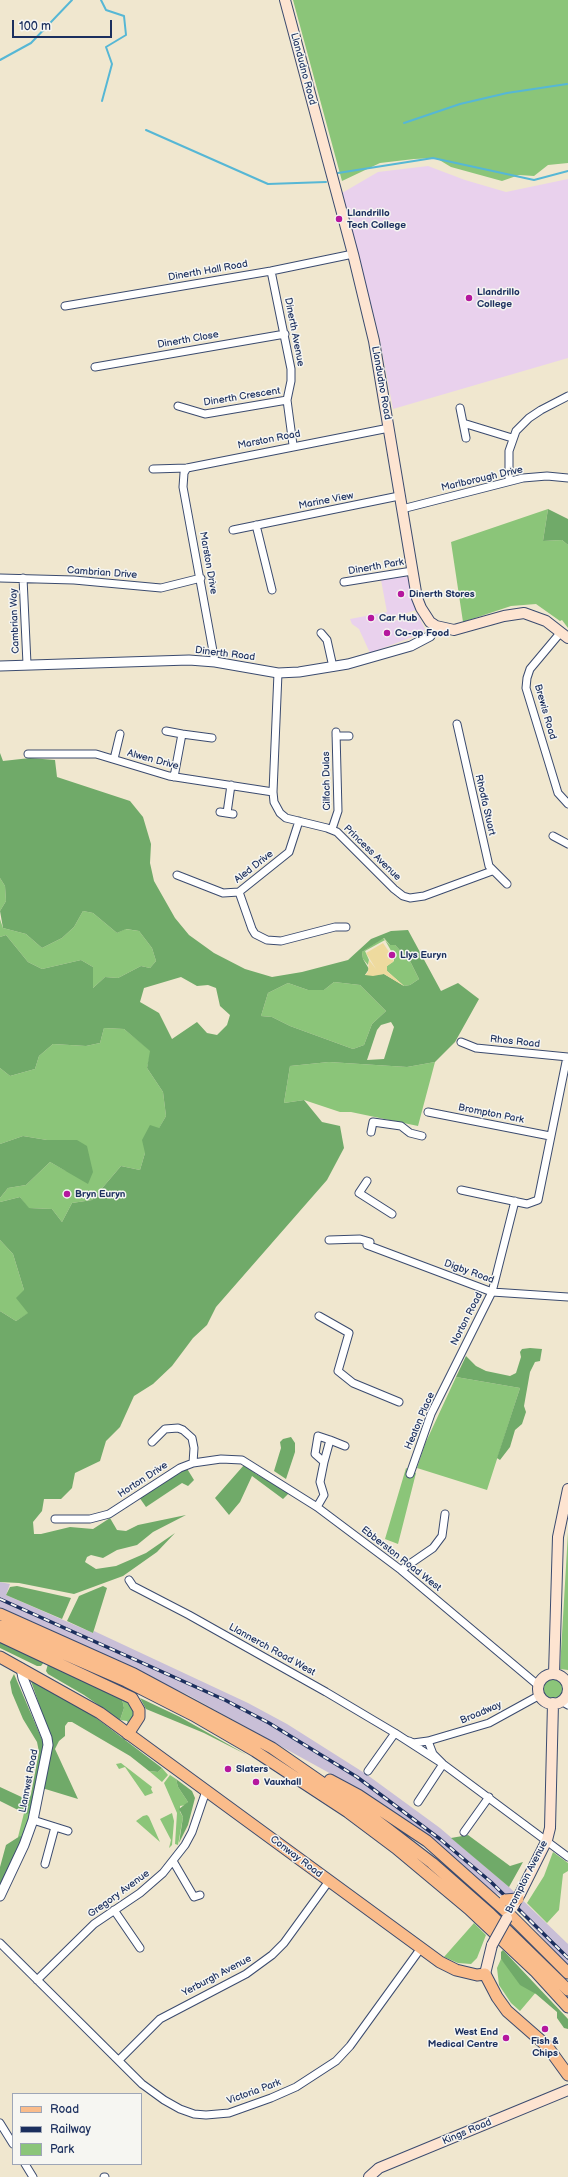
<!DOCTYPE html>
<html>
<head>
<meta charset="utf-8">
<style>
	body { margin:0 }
	#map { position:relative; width:568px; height:2177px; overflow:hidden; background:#f0e7cf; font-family:"Balsamiq Sans",sans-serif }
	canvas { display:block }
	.legend { position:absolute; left:12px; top:2093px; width:130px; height:72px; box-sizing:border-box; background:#f6f6f2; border:1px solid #9ea6b7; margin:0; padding:5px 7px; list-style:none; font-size:12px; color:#1b2f5e }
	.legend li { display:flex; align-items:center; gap:8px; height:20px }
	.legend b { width:20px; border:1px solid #9ea6b7 }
	.scale { position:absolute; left:12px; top:20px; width:100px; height:18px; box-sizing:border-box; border:2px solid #1b2f5e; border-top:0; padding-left:5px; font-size:12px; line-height:14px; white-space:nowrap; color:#1b2f5e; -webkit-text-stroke:3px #f6f6f2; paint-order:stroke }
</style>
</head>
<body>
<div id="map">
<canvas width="568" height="2177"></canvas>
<ul class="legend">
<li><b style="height:5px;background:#fabc8b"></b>Road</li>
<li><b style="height:5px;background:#1b2f5e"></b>Railway</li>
<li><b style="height:11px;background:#8bc579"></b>Park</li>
</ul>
<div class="scale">100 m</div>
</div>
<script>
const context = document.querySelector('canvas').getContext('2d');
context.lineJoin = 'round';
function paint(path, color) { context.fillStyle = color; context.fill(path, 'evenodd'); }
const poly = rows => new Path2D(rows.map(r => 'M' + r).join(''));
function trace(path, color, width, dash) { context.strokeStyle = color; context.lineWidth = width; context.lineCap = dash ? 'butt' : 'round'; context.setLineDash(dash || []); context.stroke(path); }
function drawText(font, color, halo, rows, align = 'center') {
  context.font = font + ' "Balsamiq Sans",sans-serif'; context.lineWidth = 3; context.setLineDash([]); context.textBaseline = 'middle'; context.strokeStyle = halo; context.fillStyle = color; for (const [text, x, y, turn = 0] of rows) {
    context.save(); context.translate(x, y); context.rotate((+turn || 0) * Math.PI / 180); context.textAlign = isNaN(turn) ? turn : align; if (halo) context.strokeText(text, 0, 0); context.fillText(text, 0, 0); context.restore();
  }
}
paint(poly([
	[428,166,465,180,506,192,568,179,568,358,393,409,379,335,342,193,378,172],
	[406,576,409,578,416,610,388,619,389,623,417,613,425,629,423,633,370,653,359,629,352,624,350,619,387,612,381,580]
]), '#e9d1ed');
paint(poly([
	[0,1582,10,1584,6,1595,93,1633,94,1631,248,1703,287,1724,366,1774,440,1828,509,1887,568,1944,568,1966,529,1923,525,1917,503,1897,495,1893,424,1834,371,1796,188,1695,0,1608]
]), '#c9bfd7');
paint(poly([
	[293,0,568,0,568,163,548,165,534,176,519,175,502,181,451,167,436,158,414,159,380,163,342,181],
	[548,509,543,541,562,540,568,545,568,628,562,620,560,621,536,604,511,606,463,622,451,542],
	[0,878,5,886,6,901,0,911],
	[83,911,93,913,117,933,125,929,139,931,152,948,156,961,150,968,141,966,118,978,105,977,93,988,93,967,81,960,42,969,28,962,6,935,0,937,0,919,3,928,26,934,42,948,62,938,74,927],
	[383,938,390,945,395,945,410,961,419,979,410,985,404,986,387,971,387,966,394,961,394,956,385,940,365,951,369,960,368,965,363,959,362,952],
	[334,982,360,985,386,1011,372,1024,364,1045,353,1049,290,1026,272,1017,261,1016,268,993,288,983,308,990,324,990],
	[104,1028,124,1029,151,1051,147,1068,163,1092,166,1116,145,1153,140,1170,121,1166,92,1200,72,1203,62,1222,52,1209,28,1208,20,1197,0,1202,0,1198,8,1188,26,1185,50,1162,66,1171,77,1140,47,1140,23,1136,0,1144,0,1068,10,1076,35,1069,39,1056,53,1044,86,1046,100,1043],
	[329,1062,407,1067,435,1062,418,1126,351,1112,340,1112,304,1100,284,1103,290,1066],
	[0,1240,13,1254,24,1290,29,1313,16,1321,0,1311],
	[456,1377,520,1388,487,1490,417,1468,425,1444],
	[406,1468,416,1473,398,1544,385,1539],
	[568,1532,568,1670,560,1669],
	'543 1689a10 10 0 1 1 20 0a10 10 0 1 1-20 0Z',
	[122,1699,131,1702,135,1715,128,1723,127,1721,120,1720,124,1708],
	[121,1763,152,1787,151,1789,153,1793,145,1796,125,1767,119,1769,116,1764],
	[162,1768,168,1775,162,1782,149,1771,158,1772],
	[170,1775,176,1779,178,1787,188,1802,186,1805,180,1806,180,1812,183,1817,178,1845,175,1844,177,1813,164,1783],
	[24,1813,31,1813,24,1838,18,1837],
	[172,1813,174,1821,172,1845,169,1848,171,1840,160,1819],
	[143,1816,147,1815,149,1817,160,1842,136,1821],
	[553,1852,568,1863,568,1871,563,1874,559,1910,547,1923,527,1903,544,1876],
	[474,1923,486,1935,477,1958,471,1964,458,1963,444,1957],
	[501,1959,537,1991,520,2011,511,2003,499,1985,497,1968]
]), '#8bc579');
paint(poly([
	[548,509,568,519,568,545,562,540,543,541],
	[0,753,3,761,30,758,55,760,57,777,130,801,143,817,151,844,150,863,154,881,175,918,189,935,214,953,245,969,272,977,302,972,348,960,371,939,391,931,408,930,441,991,458,983,479,999,455,1042,435,1062,407,1067,329,1062,290,1066,284,1103,304,1100,322,1122,340,1126,344,1148,327,1180,216,1307,207,1325,193,1338,172,1366,153,1384,134,1396,120,1427,106,1441,100,1461,75,1473,72,1488,61,1499,44,1499,42,1511,33,1522,34,1534,41,1534,70,1527,93,1529,110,1518,117,1530,126,1531,138,1525,186,1515,153,1532,137,1545,117,1550,103,1558,91,1555,87,1557,85,1562,96,1569,116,1566,146,1553,175,1533,157,1552,123,1576,74,1594,19,1583,0,1582,0,1311,16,1321,28,1313,16,1298,24,1290,13,1254,0,1240,0,1202,20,1197,29,1208,52,1209,62,1222,72,1203,92,1200,121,1166,140,1170,145,1153,142,1140,150,1125,159,1128,166,1116,163,1092,147,1068,150,1051,124,1029,104,1028,100,1043,86,1046,53,1044,39,1056,35,1069,10,1076,0,1068,0,937,6,935,28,962,42,969,81,960,93,967,93,988,105,977,118,978,141,966,150,968,156,961,152,948,139,931,126,929,117,933,93,913,83,911,74,927,62,938,42,948,26,934,3,928,0,911,6,901,5,886,0,878],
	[384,938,390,945,395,945,410,961,419,979,410,985,404,986,384,974,365,975,369,969,363,959,362,952],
	[181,977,197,986,208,985,216,988,220,1006,230,1015,227,1025,217,1035,207,1033,197,1022,172,1039,159,1013,140,1002,144,988],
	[334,982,360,985,386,1011,372,1024,364,1045,353,1049,290,1026,272,1017,261,1016,268,993,288,983,308,990,324,990],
	[391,1022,394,1027,384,1059,367,1060,377,1030,381,1025],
	[23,1136,47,1140,77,1140,87,1146,93,1172,88,1184,50,1162,26,1185,8,1188,0,1198,0,1144],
	[530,1348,542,1349,540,1361,535,1362,530,1372,524,1406,526,1412,522,1424,515,1430,510,1447,500,1460,497,1458,520,1388,456,1377,466,1356,476,1366,486,1371,510,1376,516,1373,521,1357,520,1352,522,1349],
	[291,1437,295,1443,295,1452,286,1479,274,1471,281,1448,280,1442,283,1439],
	[244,1465,256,1474,289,1493,283,1499,252,1476,240,1502,229,1515,215,1498],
	[186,1467,194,1480,188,1486,182,1483,146,1507,139,1497],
	[17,1586,71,1598,62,1619,6,1595,10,1587],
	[103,1586,107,1588,93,1633,67,1621,79,1596],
	[0,1642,44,1662,41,1666,37,1666,0,1648],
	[48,1664,122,1699,124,1708,120,1720,84,1695,48,1674,46,1671],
	[14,1674,44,1744,31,1813,26,1814,0,1801,0,1787,28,1800,31,1794,39,1752,37,1742,23,1719,12,1693,10,1682],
	[31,1681,79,1705,162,1768,158,1772,149,1771,130,1756,72,1722,68,1722,65,1726,65,1736,59,1741,55,1749,78,1799,42,1788,51,1739],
	[140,1698,180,1717,247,1755,204,1733,146,1709],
	[176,1779,192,1791,195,1798,188,1825,179,1843,183,1817,179,1809,188,1802,178,1787],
	[468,1835,510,1866,523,1862,509,1887,451,1838],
	[20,1836,24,1838,0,1891,0,1867,6,1845],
	[503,1950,568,2019,568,2029,564,2028,557,2018,557,2012,536,1994,520,1985,501,1959,501,1952]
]), '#70aa69');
paint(poly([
	[383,943,394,959,393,962,387,966,387,971,404,986,384,974,373,976,365,975,368,972,369,960,376,969,366,953]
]), '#eeda9e');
trace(poly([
	[101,0,106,10,124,16,126,35,106,47,112,64,102,101],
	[0,60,31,43,72,0],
	[404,123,460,104,507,93,567,84],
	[146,130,268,184,326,182],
	[338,173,433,158,534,180,568,171]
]), '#56b7d5', 2);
const minor = poly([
	[271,271,291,369,291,381,287,400,293,445],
	[65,306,271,271,353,254],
	[95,367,285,334],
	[178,406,205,414,287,400],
	[460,408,466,438],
	[463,423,512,438],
	[187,468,184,473,183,487,215,662],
	[153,469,187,468,389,428],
	[509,481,509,451,516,431,529,418,541,410,568,396],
	[402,509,523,478,547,476,568,478],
	[256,525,272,590],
	[233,530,399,496],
	[0,578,74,580,161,588,201,578],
	[23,578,27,664],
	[344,582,412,571],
	[561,632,530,669,527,678,526,688,558,793,568,804],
	[321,633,327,640,333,667],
	[278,673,273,792,274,802,280,813,286,818,327,828,337,832,394,889,403,896,410,898,424,896,492,871],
	[457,724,489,866,507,884],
	[166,731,182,734],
	[336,736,349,736],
	[28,754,96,754,169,776,273,792],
	[114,759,120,734],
	[174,777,182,734,212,738],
	[220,812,233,814],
	[227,813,231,785],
	[332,829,338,811,336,732],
	[553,836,568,844],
	[177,875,223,893,239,892,289,852,299,821],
	[239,892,252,929,255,934,267,940,281,941,335,927,346,927],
	[461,1042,476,1048,568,1057],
	[428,1112,550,1136],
	[371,1132,373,1122,401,1126,410,1133,422,1136],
	[367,1181,359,1193,392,1214],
	[461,1190,527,1204,538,1200,567,1057],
	[329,1240,360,1239,370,1242],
	[367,1245,492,1292,568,1297],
	[319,1316,349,1333,338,1371,353,1383,399,1402],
	[330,1440,324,1462,315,1454,318,1436,330,1440,345,1446],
	[152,1442,165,1429,178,1428,183,1430,192,1438,194,1448,193,1463],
	[410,1474,431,1414,492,1292,515,1201],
	[317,1507,324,1495,320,1482,324,1462],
	[55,1519,90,1519,109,1514,180,1468,193,1463,221,1459,242,1460,317,1507,401,1570,539,1686],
	[401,1570,433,1548,442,1536,445,1514],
	[129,1580,133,1586,189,1615,326,1692,395,1733,443,1764,418,1802],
	[566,1682,568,1680],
	[561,1701,568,1705],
	[409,1741,413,1743,428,1741,489,1723,540,1695],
	[428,1741,433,1754,443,1764,568,1857],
	[368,1771,395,1733],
	[33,1820,68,1831],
	[464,1832,489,1797],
	[173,1861,194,1897,200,1895],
	[45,1864,55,1827],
	[114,1910,140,1948],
	[0,1943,142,2084,164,2100,180,2109,194,2114,206,2115,229,2113,271,2098,296,2087,336,2061,350,2046,421,1948],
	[37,1980,94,1924,140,1893,163,1873,185,1845,192,1832,206,1791],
	[119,2060,160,2019,246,1974,272,1955,284,1943,329,1881],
	[0,2123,13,2144],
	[25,2164,33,2177],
	[104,2177,105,2177]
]);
const tertiary = poly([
	[0,666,189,660,215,662,278,673,299,672,348,664,411,646,430,636,436,626],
	[0,1896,24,1845,33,1820,48,1745,47,1738,23,1678,21,1668]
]);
const secondary = poly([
	[285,0,353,254,374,341,417,598,421,608,430,622,436,626,454,630,504,616,524,613,546,621,568,638],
	[554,1674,558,1537,568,1489],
	'538 1689a15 15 0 1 1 30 0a15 15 0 1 1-30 0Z',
	[520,1894,547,1840,550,1828,553,1703],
	[485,1974,492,1945],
	[369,2177,379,2168,568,2090]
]);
const primary = poly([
	[0,1657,100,1713,440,1962,456,1970,477,1975,485,1974,497,1997,507,2011,547,2046,568,2075]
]);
const trunk = poly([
	[0,1614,134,1674,272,1748,376,1820,432,1863,490,1914,568,1990],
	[0,1626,126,1681,193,1715,255,1751,348,1812,396,1848,469,1909,536,1972,568,2007],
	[0,1636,132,1698,139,1710,139,1717,128,1734],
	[330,1780,358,1795,427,1841,509,1914,568,1973]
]);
trace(minor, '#3b4b6f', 9);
trace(tertiary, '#3b4b6f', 11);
trace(secondary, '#3b4b6f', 12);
trace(primary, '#3b4b6f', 13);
trace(trunk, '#3b4b6f', 13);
trace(minor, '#fff', 7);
trace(tertiary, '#fff', 9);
trace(secondary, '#fde4d1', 10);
trace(primary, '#fabc8b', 11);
trace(trunk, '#fabc8b', 11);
const rail = poly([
	[0,1599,225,1700,269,1723,357,1777,440,1839,491,1882,568,1958]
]);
trace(rail, '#1b2f5e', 3.5);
trace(rail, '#f6f6f2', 2, [6]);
const secondaryBridge = poly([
	[513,1907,520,1894],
	[492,1945,507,1918]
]);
const trunkBridge = poly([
	[505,1900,518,1899]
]);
trace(secondaryBridge, '#3b4b6f', 12, []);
trace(trunkBridge, '#3b4b6f', 13, []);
trace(secondaryBridge, '#fde4d1', 10);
trace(trunkBridge, '#fabc8b', 11);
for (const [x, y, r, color] of [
	[339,219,4,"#b5179e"],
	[469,298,4,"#b5179e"],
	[401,594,4,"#b5179e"],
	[371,618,4,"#b5179e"],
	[387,633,4,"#b5179e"],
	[392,955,4,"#b5179e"],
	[67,1194,4,"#b5179e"],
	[228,1769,4,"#b5179e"],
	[256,1782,4,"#b5179e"],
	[545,2029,4,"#b5179e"],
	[506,2038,4,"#b5179e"]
]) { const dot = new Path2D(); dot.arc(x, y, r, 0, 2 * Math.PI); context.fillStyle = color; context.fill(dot); trace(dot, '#f6f6f2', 1.5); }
drawText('10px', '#1b2f5e', '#f6f6f2', [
	["Llandudno Road",303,69,75],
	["Dinerth Hall Road",208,271,-10],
	["Dinerth Avenue",294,332,79],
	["Dinerth Close",188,340,-10],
	["Llandudno Road",381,383,80],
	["Dinerth Crescent",242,397,-9],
	["Marston Road",269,440,-11],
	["Marlborough Drive",482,479,-13],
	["Marine View",326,501,-11],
	["Marston Drive",208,563,80],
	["Dinerth Park",376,567,-10],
	["Cambrian Drive",102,573,4],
	["Cambrian Way",15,621,-92],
	["Dinerth Road",225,654,7],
	["Brewis Road",545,712,74],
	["Alwen Drive",153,760,15],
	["Cilfach Dulas",327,781,-91],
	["Rhodfa Stuart",485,805,77],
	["Princess Avenue",372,853,44],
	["Aled Drive",254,867,-38],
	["Rhos Road",515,1042,6],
	["Brompton Park",491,1114,11],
	["Digby Road",469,1272,20],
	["Norton Road",467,1319,-63],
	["Heaton Place",420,1421,-67],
	["Horton Drive",143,1480,-33],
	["Ebberston Road West",401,1559,38],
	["Llannerch Road West",272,1650,29],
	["Broadway",481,1713,-23],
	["Llanrwst Road",29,1781,-79],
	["Conway Road",296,1857,37],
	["Brompton Avenue",527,1877,-63],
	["Gregory Avenue",119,1894,-36],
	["Yerburgh Avenue",217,1976,-28],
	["Victoria Park",254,2092,-20],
	["Kings Road",467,2132,-23]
]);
drawText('bold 10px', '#1b2f5e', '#f6f6f2', [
	["Llandrillo",347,213],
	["Tech College",347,225],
	["Llandrillo",477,292],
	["College",477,304],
	["Dinerth Stores",409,594],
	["Car Hub",379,618],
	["Co-op Food",395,633],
	["Llys Euryn",400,955],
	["Bryn Euryn",75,1194],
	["Slaters",236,1769],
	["Vauxhall",264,1782],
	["West End",498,2032,"right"],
	["Medical Centre",498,2044,"right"],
	["Fish &",545,2041,"center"],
	["Chips",545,2053,"center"]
], 'left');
</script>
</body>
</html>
